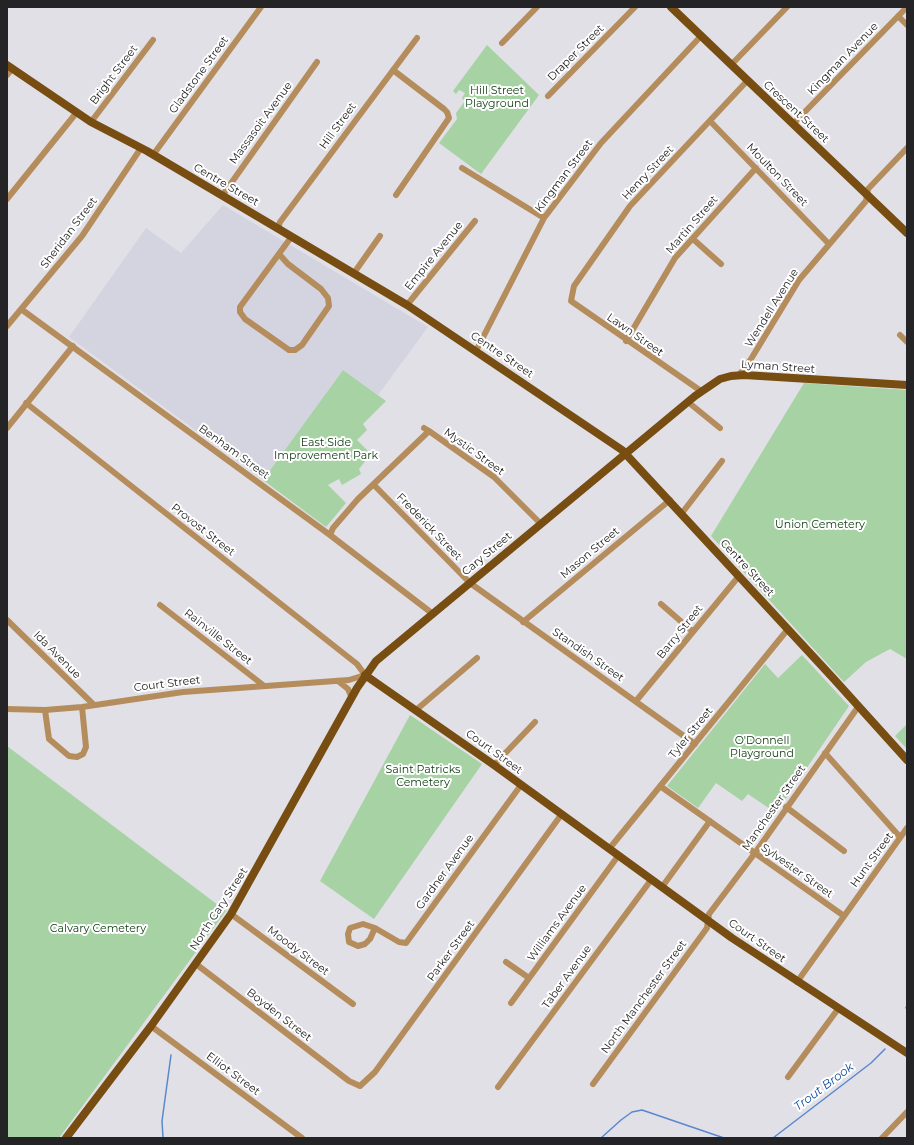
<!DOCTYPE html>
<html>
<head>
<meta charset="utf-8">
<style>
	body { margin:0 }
	#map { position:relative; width:914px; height:1145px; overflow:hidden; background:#e1e0e7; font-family:Montserrat,sans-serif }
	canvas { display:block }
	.frame { position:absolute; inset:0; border:8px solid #242426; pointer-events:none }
</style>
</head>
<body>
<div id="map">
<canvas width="914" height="1145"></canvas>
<div class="frame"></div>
</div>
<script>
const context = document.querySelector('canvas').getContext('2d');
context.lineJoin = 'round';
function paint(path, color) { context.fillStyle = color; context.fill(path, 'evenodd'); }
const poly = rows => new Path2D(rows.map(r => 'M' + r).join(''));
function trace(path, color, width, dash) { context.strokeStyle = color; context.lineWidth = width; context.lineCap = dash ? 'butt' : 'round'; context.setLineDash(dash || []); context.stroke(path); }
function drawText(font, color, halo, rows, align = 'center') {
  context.font = font + ' Montserrat,sans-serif'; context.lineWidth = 4; context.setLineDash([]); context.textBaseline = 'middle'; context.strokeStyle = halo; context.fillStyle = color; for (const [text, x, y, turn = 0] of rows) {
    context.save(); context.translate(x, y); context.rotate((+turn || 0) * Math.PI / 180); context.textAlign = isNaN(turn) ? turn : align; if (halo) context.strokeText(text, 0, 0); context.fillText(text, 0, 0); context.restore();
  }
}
paint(poly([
	[223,205,428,327,378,395,343,370,263,480,69,337,146,228,181,253]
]), '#d4d4e1');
paint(poly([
	[487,45,539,95,481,174,439,143,457,119,456,113,465,101,462,98,465,93,459,90,456,94,453,91],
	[343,370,386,401,363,424,367,430,357,440,371,454,359,469,361,474,342,485,339,479,328,485,346,503,326,527,263,480],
	[804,383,907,390,907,659,890,649,866,662,844,682,711,536],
	[802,655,849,706,776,813,748,794,742,801,716,783,698,808,667,786,765,664,778,678],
	[410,715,482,764,374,919,320,881],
	[907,724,907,749,895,736],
	[7,746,226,911,59,1138,7,1138]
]), '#a6d2a4');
trace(poly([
	[906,1008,907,1005],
	[163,1138,162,1121,171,1055],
	[601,1138,621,1120,632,1112,642,1110,724,1138],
	[773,1138,871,1063,885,1049]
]), '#5988cf', 1.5);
trace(poly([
	[898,16,907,25],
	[502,43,537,7],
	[731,65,787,7],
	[393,70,444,109,447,112,449,118,396,195],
	[7,75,12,69],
	[548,96,635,7],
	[710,121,829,244],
	[91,122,153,40],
	[793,124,907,7],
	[153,155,261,7],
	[462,168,544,218],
	[222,196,317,62],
	[7,199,77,112],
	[278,228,280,222,417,38],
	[693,239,721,264],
	[279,254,288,264,321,289,328,298,329,306,302,345,295,350,289,350,245,319,240,312,240,307,292,236],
	[354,273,380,236],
	[407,305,475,221],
	[21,309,330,535,433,614],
	[7,326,82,236,141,148],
	[900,335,907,342],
	[626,341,675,258,756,168],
	[476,351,544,218,601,143,701,36],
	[739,375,751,359,799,280,866,201,868,189,907,148],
	[701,391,571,301,574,286,630,206,747,81],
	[688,402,720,428],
	[7,428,73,346],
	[429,431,494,477,541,524],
	[374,485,470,583,695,744],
	[682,513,722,461],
	[330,535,333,528,358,499,429,431,424,428],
	[661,604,692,631],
	[160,605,263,685],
	[7,620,94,705],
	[523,622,670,500],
	[338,681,348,689,352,698],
	[636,701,739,576],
	[7,709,45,710,82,707,183,692,349,680,365,675,357,664,26,403],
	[45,710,49,739,69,756,77,757,83,754,86,747,82,707],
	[416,710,477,658],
	[825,753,900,837],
	[494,765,535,722],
	[660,786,844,916],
	[786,807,844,851],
	[609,849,788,629],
	[662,887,710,821],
	[231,914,353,1004],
	[375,928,370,939,365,944,358,946,349,942,348,934,350,928,363,924,375,928,399,942,406,943,521,785],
	[506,962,529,978],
	[196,964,349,1081,360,1086,375,1072,561,815],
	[797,982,907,828],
	[511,1003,618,856],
	[151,1026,302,1138],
	[788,1077,838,1009],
	[593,1084,707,928,709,914,755,853,858,707],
	[498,1087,651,880],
	[882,1138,907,1112]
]), '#b58d5d', 6);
trace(poly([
	[671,7,907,233],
	[7,65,91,122,147,151,407,305,622,450,833,678,907,760],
	[365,675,494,765,732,938,907,1053],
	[66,1138,151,1026,231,914,357,688,376,661,695,396,720,379,731,376,744,375,907,385]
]), '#774d11', 8);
drawText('11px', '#242426', '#fff', [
	["Draper Street",576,53,-45],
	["Kingman Avenue",843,59,-46],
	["Bright Street",114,75,-53],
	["Gladstone Street",199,75,-54],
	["Crescent Street",796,112,43],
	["Massasoit Avenue",261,123,-54],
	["Hill Street",338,126,-54],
	["Henry Street",648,173,-47],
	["Moulton Street",777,175,46],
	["Kingman Street",564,176,-53],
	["Centre Street",226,185,30],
	["Martin Street",692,225,-49],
	["Sheridan Street",69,233,-53],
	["Empire Avenue",434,256,-51],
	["Wendell Avenue",772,308,-58],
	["Lawn Street",635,335,35],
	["Centre Street",502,355,34],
	["Lyman Street",778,367,4],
	["Benham Street",234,452,36],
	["Mystic Street",474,452,36],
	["Frederick Street",429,527,46],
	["Provost Street",203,530,38],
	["Mason Street",590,553,-40],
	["Cary Street",487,554,-40],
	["Centre Street",747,568,47],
	["Barry Street",680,632,-51],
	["Rainville Street",218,637,38],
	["Ida Avenue",57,655,45],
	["Standish Street",588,655,35],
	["Court Street",167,684,-7],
	["Tyler Street",691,733,-51],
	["Court Street",494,752,36],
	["Manchester Street",774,808,-55],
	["Hunt Street",872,860,-54],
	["Sylvester Street",797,871,35],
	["Gardner Avenue",445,872,-54],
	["North Cary Street",219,909,-57],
	["Williams Avenue",557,923,-54],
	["Court Street",757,941,35],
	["Moody Street",298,951,37],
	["Parker Street",451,951,-54],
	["Taber Avenue",567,977,-54],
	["North Manchester Street",644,997,-54],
	["Boyden Street",279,1015,38],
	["Elliot Street",233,1074,37]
]);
drawText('11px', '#0c3c0f', '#fff', [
	["Hill Street",497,91],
	["Playground",497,104],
	["East Side",326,443],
	["Improvement Park",326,456],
	["Union Cemetery",820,525],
	["O'Donnell",762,741],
	["Playground",762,754],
	["Saint Patricks",423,770],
	["Cemetery",423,783],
	["Calvary Cemetery",98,929]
]);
drawText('italic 12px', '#0d4c9f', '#fff', [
	["Trout Brook",824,1087,-37]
]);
</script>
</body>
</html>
